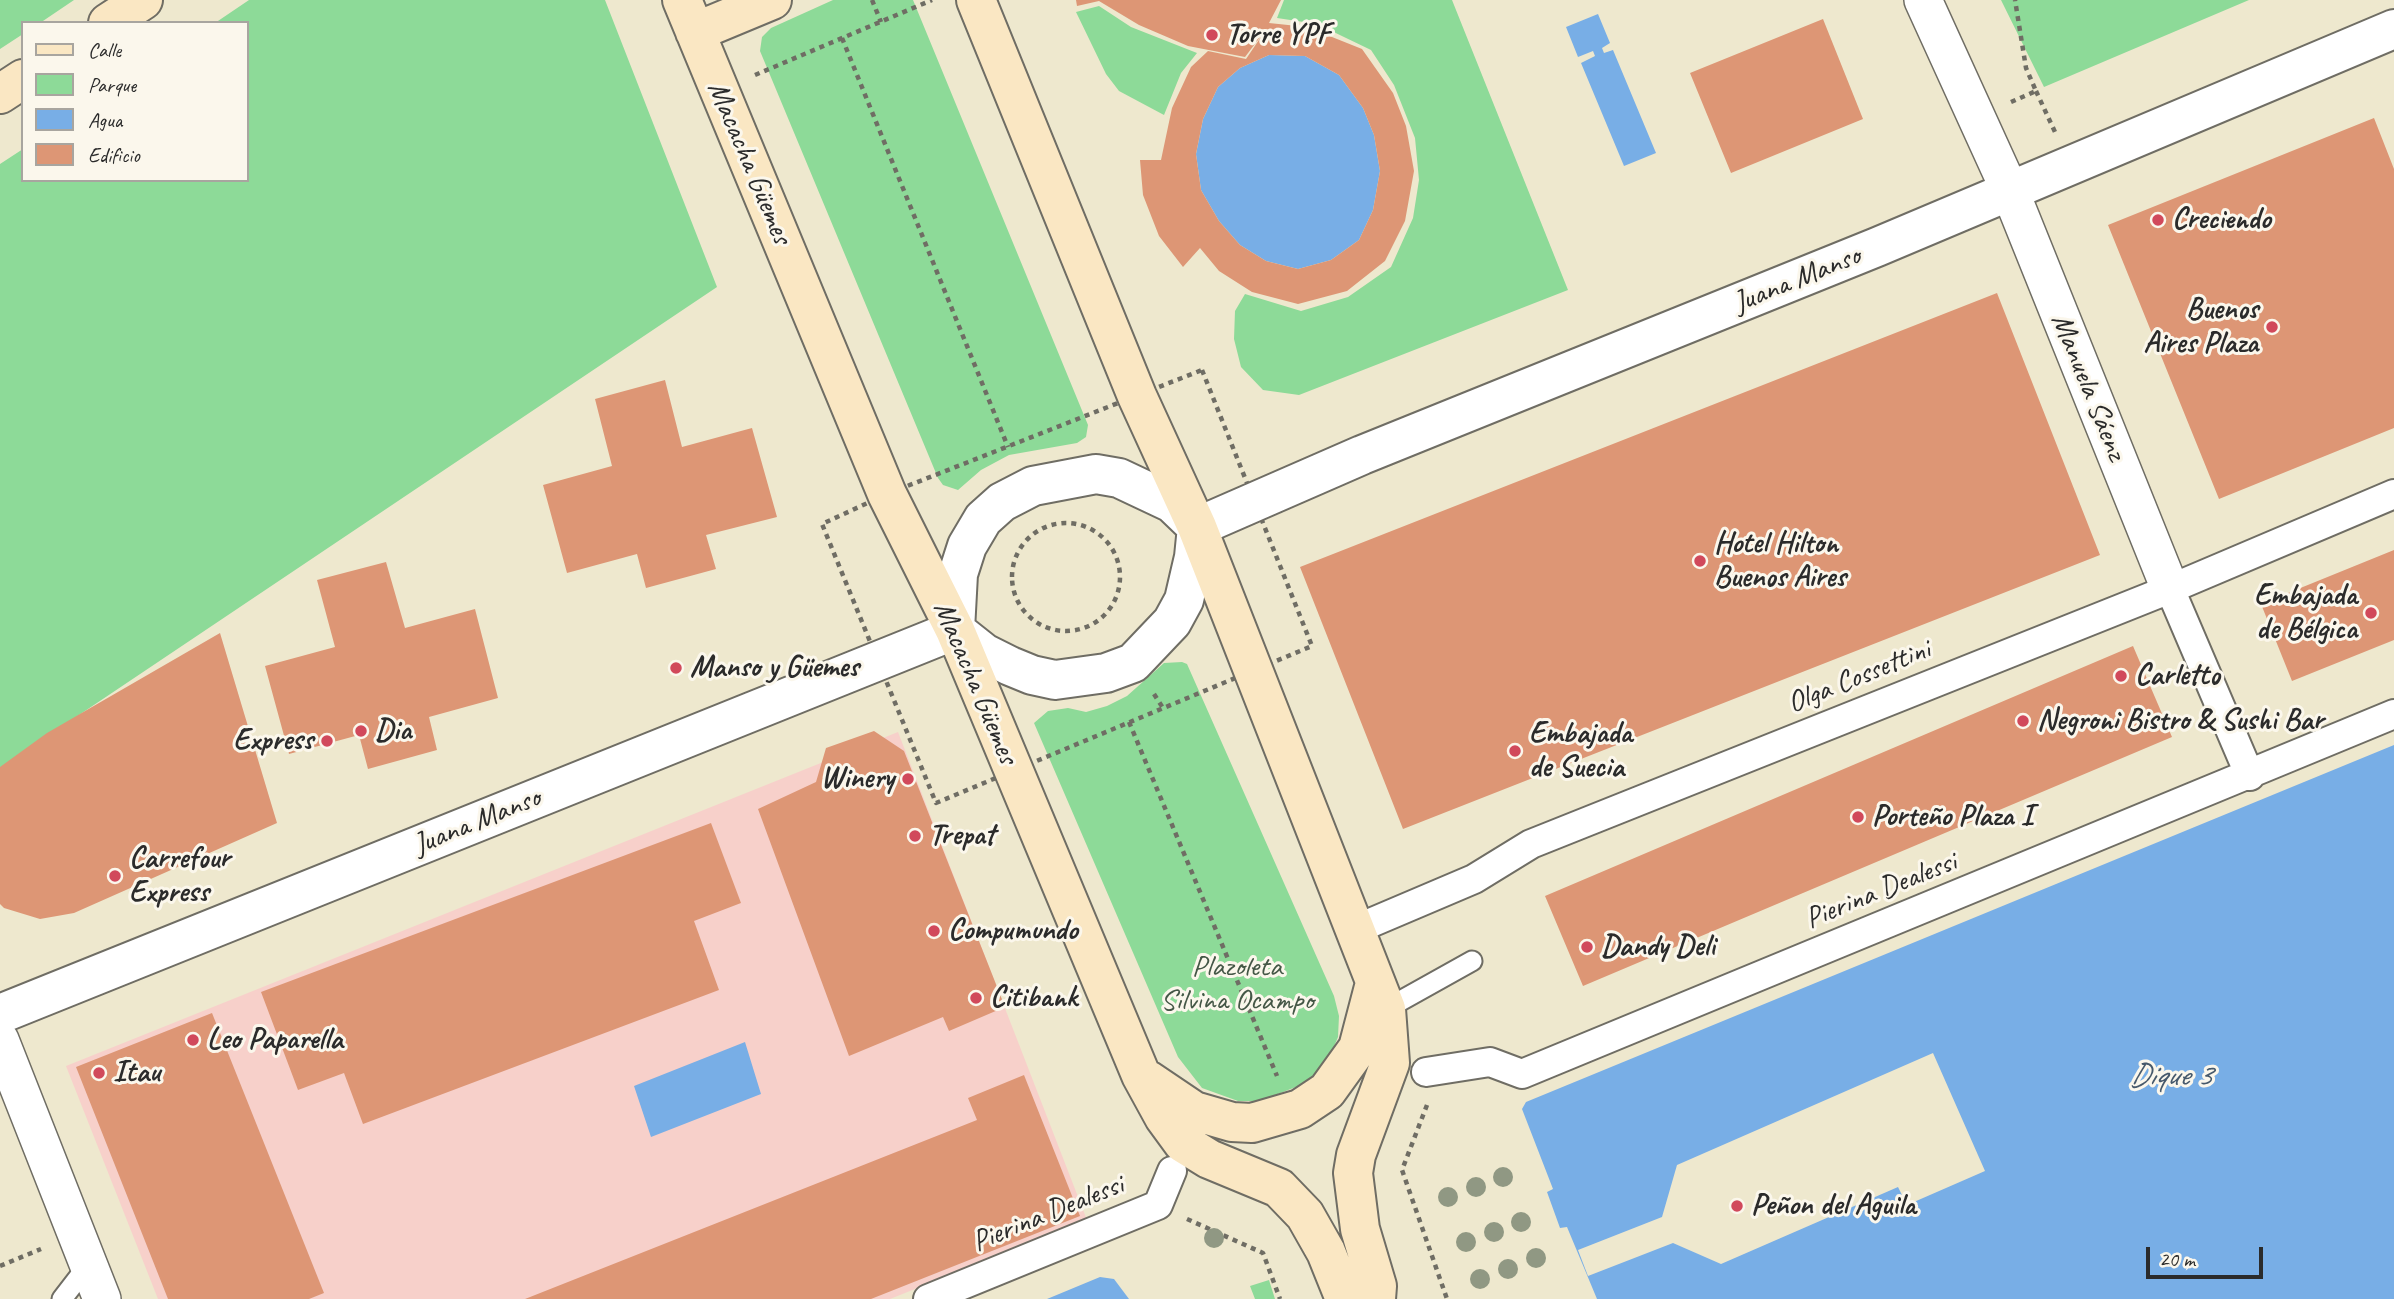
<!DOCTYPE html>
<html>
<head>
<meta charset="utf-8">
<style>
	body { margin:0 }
	#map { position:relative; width:2394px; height:1299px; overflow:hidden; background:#eee8ce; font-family:Caveat,sans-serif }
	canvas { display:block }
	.legend { position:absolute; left:21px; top:21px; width:228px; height:161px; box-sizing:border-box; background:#fbf7ec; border:2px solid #a8a59f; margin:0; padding:9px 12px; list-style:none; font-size:21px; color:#2b2b2b }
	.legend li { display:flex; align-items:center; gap:14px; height:35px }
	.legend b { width:35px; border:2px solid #a8a59f }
	.scale { position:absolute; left:2146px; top:1247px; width:117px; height:32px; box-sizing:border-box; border:4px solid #2b2b2b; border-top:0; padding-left:9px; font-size:21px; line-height:24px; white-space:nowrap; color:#2b2b2b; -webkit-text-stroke:5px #fbf7ec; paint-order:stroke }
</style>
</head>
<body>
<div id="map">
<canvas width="2394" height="1299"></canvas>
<ul class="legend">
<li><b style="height:9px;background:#fae7c3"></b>Calle</li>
<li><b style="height:19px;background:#8dda98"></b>Parque</li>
<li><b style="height:19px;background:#78aee6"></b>Agua</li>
<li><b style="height:19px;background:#dd9675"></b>Edificio</li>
</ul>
<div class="scale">20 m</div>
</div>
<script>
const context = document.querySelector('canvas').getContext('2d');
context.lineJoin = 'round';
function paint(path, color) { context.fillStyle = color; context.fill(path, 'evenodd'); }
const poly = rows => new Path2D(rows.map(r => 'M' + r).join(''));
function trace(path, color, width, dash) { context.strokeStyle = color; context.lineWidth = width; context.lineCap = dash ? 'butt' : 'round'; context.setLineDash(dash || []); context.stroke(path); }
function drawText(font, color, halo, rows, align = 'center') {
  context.font = font + ' Caveat,sans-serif'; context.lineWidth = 6; context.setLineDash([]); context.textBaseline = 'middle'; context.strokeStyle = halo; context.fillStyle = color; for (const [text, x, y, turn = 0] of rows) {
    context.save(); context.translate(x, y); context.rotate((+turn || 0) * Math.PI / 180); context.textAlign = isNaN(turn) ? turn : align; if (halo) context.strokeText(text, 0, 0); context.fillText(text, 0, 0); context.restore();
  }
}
paint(poly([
	[898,732,1087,1220,890,1299,158,1299,66,1066]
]), '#f7d0ca');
paint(poly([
	[0,0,74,0,40,23,23,23,23,34,0,49],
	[249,0,605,0,717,287,0,768,0,164,23,149,23,180,247,180,247,23,215,23],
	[833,0,913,0,1088,425,1086,437,1077,443,1009,455,981,470,958,490,943,485,938,478,760,51,762,37,771,28],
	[1284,0,1452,0,1568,290,1299,395,1263,390,1241,367,1234,339,1235,311,1245,294,1301,311,1348,297,1391,267,1413,218,1419,180,1415,138,1394,85,1371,50,1317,24,1277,18],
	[2001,0,2249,0,2044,87],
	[1099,6,1131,27,1197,53,1181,73,1164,115,1119,91,1106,74,1076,12],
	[1182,662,1187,664,1334,996,1339,1016,1338,1037,1325,1068,1306,1083,1260,1101,1238,1101,1202,1088,1178,1057,1034,723,1048,711,1068,708,1086,712,1107,706,1127,696,1164,663],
	[1269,1280,1275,1299,1255,1299,1250,1286]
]), '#8dda98');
paint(poly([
	[1598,14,1610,43,1602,48,1604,53,1613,50,1656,153,1624,166,1581,63,1595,56,1593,51,1578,57,1566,27],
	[1269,55,1305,56,1339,75,1363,108,1374,135,1380,171,1373,210,1359,240,1331,260,1298,269,1266,261,1240,245,1219,221,1201,190,1196,154,1203,119,1218,87,1240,68],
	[2394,745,2394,1299,1597,1299,1567,1227,1560,1228,1547,1192,1553,1189,1522,1109,1526,1102],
	[745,1042,761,1094,651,1137,634,1086],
	[1100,1277,1114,1279,1129,1299,1047,1299]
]), '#78aee6');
paint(poly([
	[1933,1053,1985,1171,1907,1205,1898,1187,1721,1264,1673,1243,1588,1276,1578,1250,1662,1217,1677,1165]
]), '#eee8ce');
paint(poly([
	[1076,0,1281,0,1269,23,1307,27,1362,49,1393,93,1406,126,1414,171,1405,221,1385,261,1347,291,1298,304,1252,292,1219,271,1200,248,1183,267,1159,236,1143,195,1140,160,1161,160,1172,108,1191,67,1208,51,1246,59,1267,28,1245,57,1188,46,1139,25,1099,1,1077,6],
	[1269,55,1305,56,1339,75,1363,108,1374,135,1380,171,1373,210,1359,240,1331,260,1298,269,1266,261,1240,245,1219,221,1201,190,1196,154,1203,119,1218,87,1240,68],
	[1823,19,1863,119,1731,173,1690,73],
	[2374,118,2394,169,2394,428,2219,499,2108,225],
	[1997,293,2100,555,1403,829,1300,567],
	[665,380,682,447,752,428,777,517,706,535,716,569,646,588,637,554,567,573,543,485,612,466,595,399],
	[2394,550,2394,640,2292,681,2261,604],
	[386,562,405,628,475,609,498,698,429,717,437,750,368,769,359,735,289,754,265,666,335,647,317,580],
	[220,633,277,823,74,913,40,919,4,908,0,904,0,767,47,733],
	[2133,646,2172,737,1583,986,1545,896],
	[874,731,904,751,1005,1007,949,1031,943,1017,849,1056,758,809,816,782,826,748],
	[711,823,741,903,694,921,719,990,363,1124,344,1073,298,1090,261,992],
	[212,1013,324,1293,309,1299,168,1299,76,1067],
	[1024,1075,1080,1216,871,1299,525,1299,977,1120,968,1098]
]), '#dd9675');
const service = poly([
	[1386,1009,1472,961],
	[62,1299,89,1264]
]);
const pedestrian = poly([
	[2170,589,2250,776],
	[1354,930,1474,879,1531,844,2170,589,2394,494],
	[1426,1072,1490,1062,1522,1074,2394,714],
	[928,1299,1158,1205,1172,1171]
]);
const minor = poly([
	[1923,0,2010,191,2170,589],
	[0,1040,102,1299]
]);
const tertiary = poly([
	[1197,527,1362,455,1877,247,2394,29],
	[955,630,958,574,967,546,983,519,1002,502,1033,486,1096,474,1119,478,1172,503,1197,527],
	[955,630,984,653,1010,666,1032,675,1055,680,1106,673,1133,663,1172,622,1184,600,1194,557,1197,527],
	[0,1014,955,630]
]);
const secondary = poly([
	[682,0,887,494,955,630,1141,1075,1164,1117,1183,1143,1209,1159,1279,1188,1305,1215,1326,1252,1345,1299],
	[976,0,1137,396,1197,527,1386,1009,1390,1063,1356,1155,1353,1173,1360,1229,1377,1286,1376,1299],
	[108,23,143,0],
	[695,32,772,0],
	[0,94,23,79],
	[1148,1080,1194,1111,1232,1122,1252,1123,1300,1109,1327,1091,1358,1048,1375,983]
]);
trace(service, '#6f6d64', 23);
trace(pedestrian, '#6f6d64', 32);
trace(minor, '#6f6d64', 40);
trace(tertiary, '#6f6d64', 42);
trace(secondary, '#6f6d64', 42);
trace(poly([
	[872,0,881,22],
	[842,38,1008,447],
	[755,75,932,0],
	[2036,91,2055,132],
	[2011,102,2036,91,2026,68,2015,0],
	[1202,370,1312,646,936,803,822,524,887,494,1202,370],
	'1012 577a54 54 0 1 1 108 0a54 54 0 1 1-108 0Z',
	[1154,694,1163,708],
	[1129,722,1277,1076],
	[1427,1105,1402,1170,1447,1299],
	[1187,1219,1263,1253,1280,1299],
	[0,1266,41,1249]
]), '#6f6d64', 4.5, [5, 5]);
trace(service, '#fff', 19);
trace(pedestrian, '#fff', 28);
trace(minor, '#fff', 37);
trace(tertiary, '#fff', 38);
trace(secondary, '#fae7c3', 38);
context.fillStyle = '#909883';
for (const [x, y] of [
	[1503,1177],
	[1476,1187],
	[1448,1197],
	[1521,1222],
	[1494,1232],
	[1214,1238],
	[1466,1242],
	[1536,1258],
	[1508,1269],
	[1480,1279]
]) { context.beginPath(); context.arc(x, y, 10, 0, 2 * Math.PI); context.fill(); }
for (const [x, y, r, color] of [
	[1212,35,7,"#d1495b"],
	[2158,220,7,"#d1495b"],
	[2272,327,7,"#d1495b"],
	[1700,561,7,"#d1495b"],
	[2371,613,7,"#d1495b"],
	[676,668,7,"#d1495b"],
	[2121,676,7,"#d1495b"],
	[2023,721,7,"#d1495b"],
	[361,731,7,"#d1495b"],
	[327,741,7,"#d1495b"],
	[1515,751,7,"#d1495b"],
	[908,779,7,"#d1495b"],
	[1858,817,7,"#d1495b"],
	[915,836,7,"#d1495b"],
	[115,876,7,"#d1495b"],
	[934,931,7,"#d1495b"],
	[1587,947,7,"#d1495b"],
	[976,998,7,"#d1495b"],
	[193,1040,7,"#d1495b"],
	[99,1073,7,"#d1495b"],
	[1737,1206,7,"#d1495b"]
]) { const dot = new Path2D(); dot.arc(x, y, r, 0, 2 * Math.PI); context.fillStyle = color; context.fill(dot); trace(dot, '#fbf7ec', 2.5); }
drawText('bold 30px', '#2b2b2b', '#fbf7ec', [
	["Torre YPF",1226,35],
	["Creciendo",2172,220],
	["Buenos",2258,310,"right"],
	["Aires Plaza",2258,344,"right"],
	["Hotel Hilton",1714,544],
	["Buenos Aires",1714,578],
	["Embajada",2357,596,"right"],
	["de Bélgica",2357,630,"right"],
	["Manso y Güemes",690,668],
	["Carletto",2135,676],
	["Negroni Bistro & Sushi Bar",2037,721],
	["Dia",375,731],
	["Embajada",1529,734],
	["de Suecia",1529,768],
	["Express",313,741,"right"],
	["Winery",894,779,"right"],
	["Porteño Plaza I",1872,817],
	["Trepat",929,836],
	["Carrefour",129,859],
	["Express",129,893],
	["Compumundo",948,931],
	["Dandy Deli",1601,947],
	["Citibank",990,998],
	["Leo Paparella",207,1040],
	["Itau",113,1073],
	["Peñon del Aguila",1751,1206]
], 'left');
drawText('30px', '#2b2b2b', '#fbf7ec', [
	["Macacha Güemes",749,163,67],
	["Juana Manso",1797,280,-22],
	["Manuela Sáenz",2088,387,68],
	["Olga Cossettini",1859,677,-22],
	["Macacha Güemes",975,683,67],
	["Juana Manso",477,822,-22],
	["Pierina Dealessi",1881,891,-22],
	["Pierina Dealessi",1048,1214,-22]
]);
drawText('30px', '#445746', '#fbf7ec', [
	["Plazoleta",1237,967],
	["Silvina Ocampo",1237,1001]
]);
drawText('italic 32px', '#46596c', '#fbf7ec', [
	["Dique 3",2170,1077]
]);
</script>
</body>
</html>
